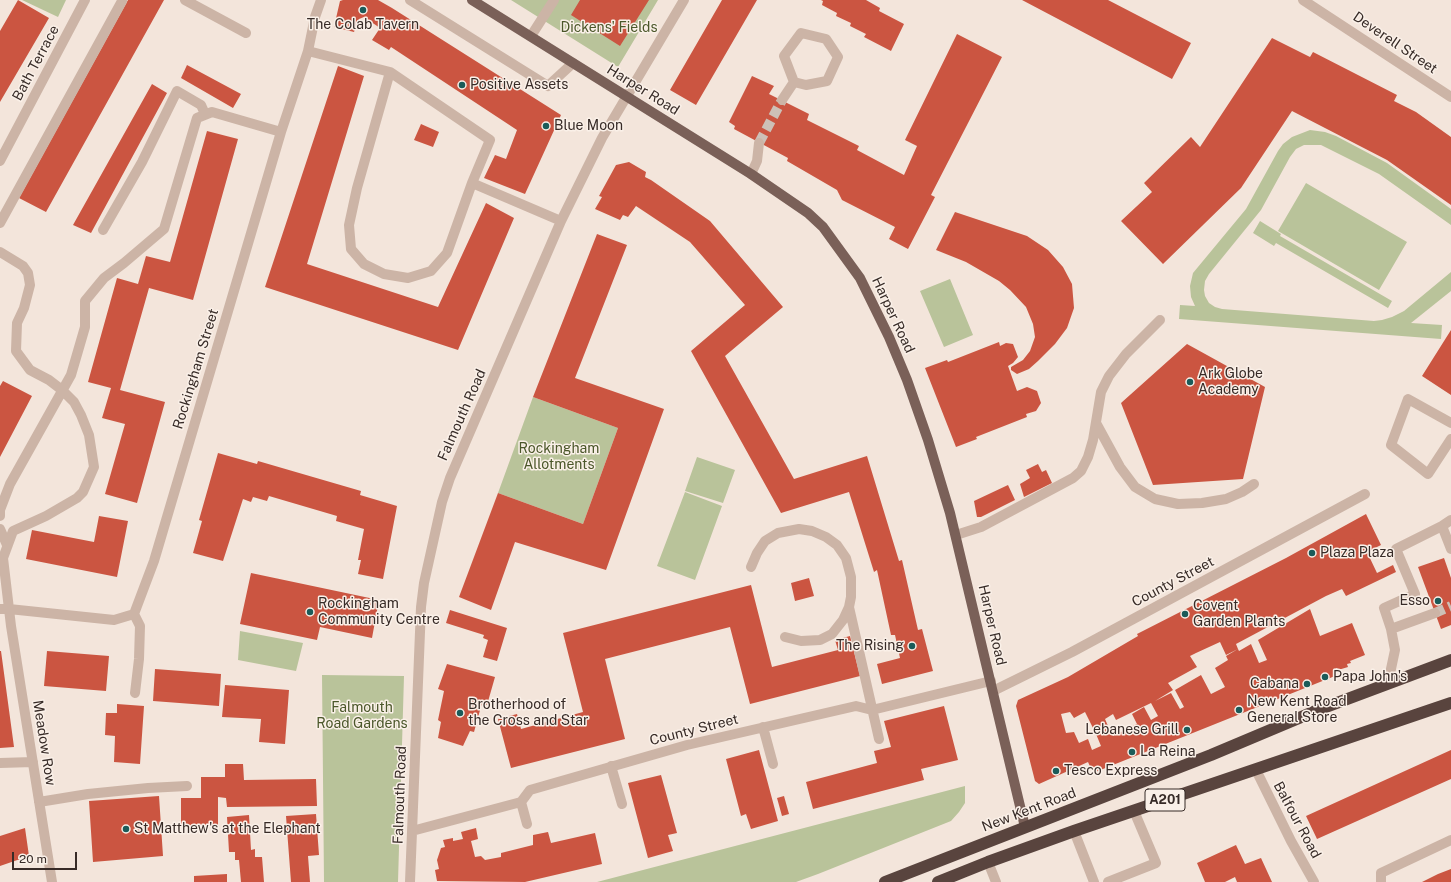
<!DOCTYPE html>
<html>
<head>
<meta charset="utf-8">
<style>
	body { margin:0 }
	#map { position:relative; width:1451px; height:882px; overflow:hidden; background:#f3e5db; font-family:"Public Sans",sans-serif }
	canvas { display:block }
	.scale { position:absolute; left:12px; top:852px; width:65px; height:18px; box-sizing:border-box; border:2px solid #372b27; border-top:0; padding-left:5px; font-size:12px; line-height:14px; white-space:nowrap; color:#372b27; -webkit-text-stroke:3px #faf0e8; paint-order:stroke }
</style>
</head>
<body>
<div id="map">
<canvas width="1451" height="882"></canvas>
<div class="scale">20 m</div>
</div>
<script>
const context = document.querySelector('canvas').getContext('2d');
context.lineJoin = 'round';
function paint(path, color) { context.fillStyle = color; context.fill(path, 'evenodd'); }
const poly = rows => new Path2D(rows.map(r => 'M' + r).join(''));
function trace(path, color, width, dash) { context.strokeStyle = color; context.lineWidth = width; context.lineCap = dash ? 'butt' : 'round'; context.setLineDash(dash || []); context.stroke(path); }
function drawText(font, color, halo, rows, align = 'center') {
  context.font = font + ' "Public Sans",sans-serif'; context.lineWidth = 3; context.setLineDash([]); context.textBaseline = 'middle'; context.strokeStyle = halo; context.fillStyle = color; for (const [text, x, y, turn = 0] of rows) {
    context.save(); context.translate(x, y); context.rotate((+turn || 0) * Math.PI / 180); context.textAlign = isNaN(turn) ? turn : align; if (halo) context.strokeText(text, 0, 0); context.fillText(text, 0, 0); context.restore();
  }
}
paint(poly([
	[22,0,66,0,58,17],
	[511,0,658,0,618,67],
	[1310,130,1325,132,1336,136,1387,163,1451,209,1451,225,1379,174,1321,145,1304,145,1296,149,1290,157,1261,210,1209,274,1205,281,1204,290,1205,296,1209,303,1215,307,1222,309,1374,321,1382,320,1392,317,1404,311,1451,272,1451,291,1411,323,1442,325,1441,339,1179,319,1180,305,1195,306,1191,297,1190,286,1193,273,1246,209,1278,151,1283,144,1292,137],
	[1306,183,1407,242,1379,290,1278,231],
	[1260,221,1281,234,1280,236,1392,301,1388,308,1276,243,1274,246,1253,233],
	[950,279,973,335,944,347,920,291],
	[533,397,618,428,583,524,498,493],
	[697,457,735,470,723,503,685,491],
	[685,492,722,506,695,580,657,566],
	[240,631,303,643,296,671,238,660],
	[322,675,404,676,398,882,324,882],
	[965,786,965,803,959,812,951,821,818,874,796,882,597,882]
]), '#b9c39a');
paint(poly([
	[18,0,49,18,0,102,0,31],
	[128,0,164,0,46,212,19,198],
	[343,0,378,0,392,8,561,115,525,194,484,178,495,155,506,159,517,130,391,47,389,50,372,40,380,28,364,17,359,19,354,32,334,27,340,1],
	[580,0,649,0,620,46,571,15],
	[722,0,757,0,696,105,670,90],
	[821,0,866,0,880,8,879,11,904,24,891,51,864,37,866,34,850,26,851,23,836,16,837,13,822,5,823,1],
	[1022,0,1108,0,1191,43,1172,79],
	[957,34,1002,57,931,195,935,197,908,249,889,239,895,227,842,200,837,190,787,161,788,158,734,129,735,126,729,122,752,76,774,86,769,94,809,114,807,120,859,146,857,150,904,175,917,146,905,140],
	[1272,38,1310,57,1313,52,1397,95,1394,101,1416,112,1451,137,1451,205,1387,160,1292,111,1241,188,1163,264,1121,221,1152,192,1144,183,1191,137,1200,147],
	[187,65,241,94,233,108,181,78],
	[338,66,364,76,307,264,438,307,486,203,514,218,458,350,265,287],
	[152,84,167,93,91,233,73,225],
	[421,124,439,132,433,147,414,140],
	[207,131,238,139,193,300,149,288,120,390,165,402,137,503,105,494,125,424,102,418,111,388,88,382,117,278,138,284,146,256,170,262],
	[629,162,646,172,645,177,651,180,710,221,783,307,725,356,794,479,867,456,899,561,902,560,918,630,922,629,933,671,882,684,877,664,900,658,895,635,891,635,877,570,874,572,849,492,781,513,691,351,745,305,690,242,636,206,628,217,623,215,620,220,595,209,602,197,599,196,616,165],
	[955,212,1027,236,1048,250,1063,267,1072,284,1074,308,1067,328,1055,344,1038,361,1029,369,1017,374,1011,370,1011,367,1023,360,1030,351,1035,337,1033,324,1026,307,1010,290,999,281,966,262,936,250],
	[597,234,627,245,575,378,664,409,606,570,515,542,491,610,459,597,498,493,583,524,618,428,533,397],
	[1451,330,1451,395,1422,376],
	[999,342,1000,346,1006,343,1013,344,1018,357,1013,363,1008,366,1017,391,1027,387,1037,391,1041,403,1036,411,1026,414,1027,417,976,437,977,439,956,447,925,368,947,360,948,362],
	[1187,344,1265,387,1243,479,1153,485,1121,403],
	[3,381,32,396,0,457,0,386],
	[218,453,257,464,258,461,361,491,360,495,397,506,383,579,358,574,361,560,358,560,364,529,336,521,337,516,269,496,267,501,253,497,251,502,243,499,223,561,193,553,202,521,199,520],
	[1038,464,1042,472,1046,470,1052,483,1024,497,1020,484,1030,478,1026,470],
	[1008,485,1015,500,981,517,977,517,974,501],
	[1366,514,1381,545,1367,552,1377,573,1393,565,1396,572,1346,596,1342,589,1326,596,1236,644,1238,649,1226,655,1220,642,1196,653,1190,656,1197,667,1168,683,1173,690,1155,701,1171,693,1180,709,1184,707,1175,690,1201,675,1211,694,1225,687,1215,668,1228,660,1226,656,1238,649,1239,651,1251,644,1259,663,1267,660,1258,640,1310,609,1320,636,1352,623,1365,655,1350,661,1351,663,1347,664,1348,667,1338,670,1337,668,1333,670,1335,676,1093,773,1088,762,1039,784,1035,781,1016,706,1018,700,1068,677,1138,636,1137,634,1286,558],
	[1151,703,1158,716,1151,720,1144,707,1132,714,1137,724,1113,736,1109,727,1096,734,1101,746,1092,750,1088,739,1079,743,1074,732,1066,733,1061,714,1070,712,1074,718,1085,712,1095,732,1108,726,1105,719,1113,714,1116,720],
	[99,516,128,521,117,577,26,559,32,530,94,542],
	[1444,558,1451,578,1451,625,1441,629,1418,567],
	[251,573,379,600,372,638,320,627,317,640,240,624],
	[809,578,814,596,795,601,791,583],
	[751,585,772,667,838,650,835,640,850,636,860,676,750,704,730,627,605,659,625,739,511,768,498,719,517,714,521,729,583,712,563,633],
	[450,610,507,628,497,661,483,657,488,640,483,638,484,635,446,623],
	[0,651,1,651,14,747,0,748],
	[47,651,109,656,106,691,44,686],
	[447,664,495,677,487,705,482,703,474,732,470,731,463,746,438,738,441,722,438,720,444,691,438,689],
	[155,669,221,674,219,706,153,701],
	[225,685,289,690,285,744,259,742,261,719,222,717],
	[117,704,144,706,140,764,114,762,115,736,105,735,106,713,117,713],
	[944,706,958,760,921,769,924,780,813,809,806,782,877,763,874,751,891,747,884,721],
	[759,750,778,821,751,829,746,814,741,816,726,759],
	[1451,750,1451,779,1317,839,1306,816],
	[225,764,243,764,244,780,316,779,317,806,227,807,226,798,218,797,218,825,181,826,181,798,201,798,201,777,225,777],
	[661,775,677,833,668,835,673,851,648,858,628,783],
	[159,796,163,856,93,862,89,801],
	[784,796,789,814,782,816,777,798],
	[316,814,319,855,308,856,310,882,291,882,286,816],
	[249,815,251,850,255,849,255,857,262,857,264,882,241,882,239,860,235,860,235,852,229,852,227,817],
	[25,828,29,856,0,866,0,836],
	[476,828,478,839,471,841,475,857,481,856,485,860,501,857,501,853,533,845,533,835,548,832,551,843,595,833,602,864,525,882,437,881,435,870,439,869,437,860,441,848,445,847,443,840,453,838,453,841,463,839,461,832],
	[1236,845,1245,864,1261,858,1272,882,1237,882,1235,877,1225,882,1205,882,1197,863],
	[1451,869,1451,882,1422,882,1438,874],
	[227,874,227,882,194,882,194,876]
]), '#cb5541');
trace(poly([
	[759,143,782,100],
	[1435,613,1451,606]
]), '#cdc0b7', 10, [10, 5]);
trace(poly([
	[185,0,246,33],
	[410,0,548,86,573,63],
	[1303,0,1451,97],
	[531,36,554,0],
	[308,51,390,72,357,188,349,225,351,249,364,264,384,274,408,278,431,271,447,253,472,183],
	[390,72,490,140,472,183,561,221],
	[782,100,794,82,806,85,827,81,838,57,826,39,801,33,784,56,794,82],
	[0,161,85,0],
	[751,174,757,161,759,143],
	[0,223,122,1],
	[103,230,142,162,177,91,201,105,205,114],
	[0,252,23,266,28,273,30,285,24,308,17,323,16,351,30,370,49,380,62,390,74,402,81,415,89,435,94,467,83,492,77,498,46,516,13,531,3,558,11,626,52,882],
	[1096,423,1120,467,1135,487,1155,499,1178,504,1202,503,1226,499,1242,492,1254,484],
	[1451,423,1408,399,1391,445,1428,474,1451,439],
	[0,516,0,510,10,484,71,375,85,327,85,301,104,278,124,263,164,229,197,118,212,112,281,132],
	[1442,526,1451,549],
	[0,529,7,545],
	[956,535,981,527,1073,478,1081,471,1088,457,1093,440,1101,392,1109,376,1126,354,1160,320],
	[751,567,757,553,765,541,778,533,799,529,812,531,826,537,837,545,846,558,851,577,851,597,849,607,843,620,832,634,820,640,801,641,785,637],
	[849,607,879,739],
	[0,609,9,609,114,620,134,614,154,561,281,132,308,51,315,17,321,0],
	[134,614,140,626,139,659,135,693],
	[1391,629,1435,613],
	[1388,683,1395,650,1391,629,1384,608,1415,594,1396,549,1442,526,1451,520],
	[993,691,1072,652,1365,494],
	[763,727,773,764],
	[0,763,33,762],
	[611,766,622,804],
	[1256,770,1291,841,1314,882],
	[39,802,88,794,148,788,187,786],
	[521,802,527,824],
	[412,831,521,802,530,790,687,745,856,706,872,710,991,681],
	[1074,831,1094,882],
	[988,862,996,882],
	[410,882,421,607,424,583,442,502,450,478,561,221,602,138,684,0],
	[1108,882,1156,863,1134,811],
	[1381,882,1381,873,1451,840]
]), '#ccb4a6', 10);
trace(poly([
	[472,0,751,174,808,213,823,227,860,278,889,337,907,380,928,440,950,513,1025,827]
]), '#7a6058', 10);
trace(poly([
	[885,882,1211,755,1318,710,1451,660],
	[938,882,988,862,1074,831,1451,703]
]), '#59443e', 12);
for (const [x, y, r, color] of [
	[363,10,4,"#1b5b59"],
	[462,85,4,"#1b5b59"],
	[546,126,4,"#1b5b59"],
	[1190,382,4,"#1b5b59"],
	[1312,553,4,"#1b5b59"],
	[1438,601,4,"#1b5b59"],
	[310,612,4,"#1b5b59"],
	[1185,614,4,"#1b5b59"],
	[912,646,4,"#1b5b59"],
	[1325,677,4,"#1b5b59"],
	[1307,684,4,"#1b5b59"],
	[1239,710,4,"#1b5b59"],
	[460,713,4,"#1b5b59"],
	[1187,730,4,"#1b5b59"],
	[1132,752,4,"#1b5b59"],
	[1056,771,4,"#1b5b59"],
	[126,829,4,"#1b5b59"]
]) { const dot = new Path2D(); dot.arc(x, y, r, 0, 2 * Math.PI); context.fillStyle = color; context.fill(dot); trace(dot, '#faf0e8', 1.5); }
for (const [x, y, w] of [
	[1165,800,40]
]) { const box = new Path2D(); box.roundRect(x - w / 2, y - 11, w, 22, 3); context.fillStyle = '#faf0e8'; context.fill(box); trace(box, '#372b27', 1); }
drawText('bold 13px', '#372b27', null, [
	["A201",1165,800]
]);
drawText('14px', '#372b27', '#faf0e8', [
	["The Colab Tavern",363,25,"center"],
	["Positive Assets",470,85],
	["Blue Moon",554,126],
	["Ark Globe",1198,374],
	["Academy",1198,390],
	["Plaza Plaza",1320,553],
	["Esso",1430,601,"right"],
	["Rockingham",318,604],
	["Community Centre",318,620],
	["Covent",1193,606],
	["Garden Plants",1193,622],
	["The Rising",904,646,"right"],
	["Papa John's",1333,677],
	["Cabana",1299,684,"right"],
	["New Kent Road",1247,702],
	["General Store",1247,718],
	["Brotherhood of",468,705],
	["the Cross and Star",468,721],
	["Lebanese Grill",1179,730,"right"],
	["La Reina",1140,752],
	["Tesco Express",1064,771],
	["St Matthew's at the Elephant",134,829]
], 'left');
drawText('14px', '#4b572a', '#faf0e8', [
	["Dickens' Fields",609,28],
	["Rockingham",559,449],
	["Allotments",559,465],
	["Falmouth",362,708],
	["Road Gardens",362,724]
]);
drawText('14px', '#372b27', '#faf0e8', [
	["Deverell Street",1395,43,34],
	["Bath Terrace",36,63,-62],
	["Harper Road",643,90,32],
	["Harper Road",893,315,65],
	["Rockingham Street",196,369,-73],
	["Falmouth Road",462,415,-66],
	["County Street",1173,582,-28],
	["Harper Road",992,625,77],
	["County Street",694,730,-14],
	["Meadow Row",44,743,81],
	["Falmouth Road",400,795,-88],
	["New Kent Road",1029,810,-21],
	["Balfour Road",1297,820,62]
]);
</script>
</body>
</html>
